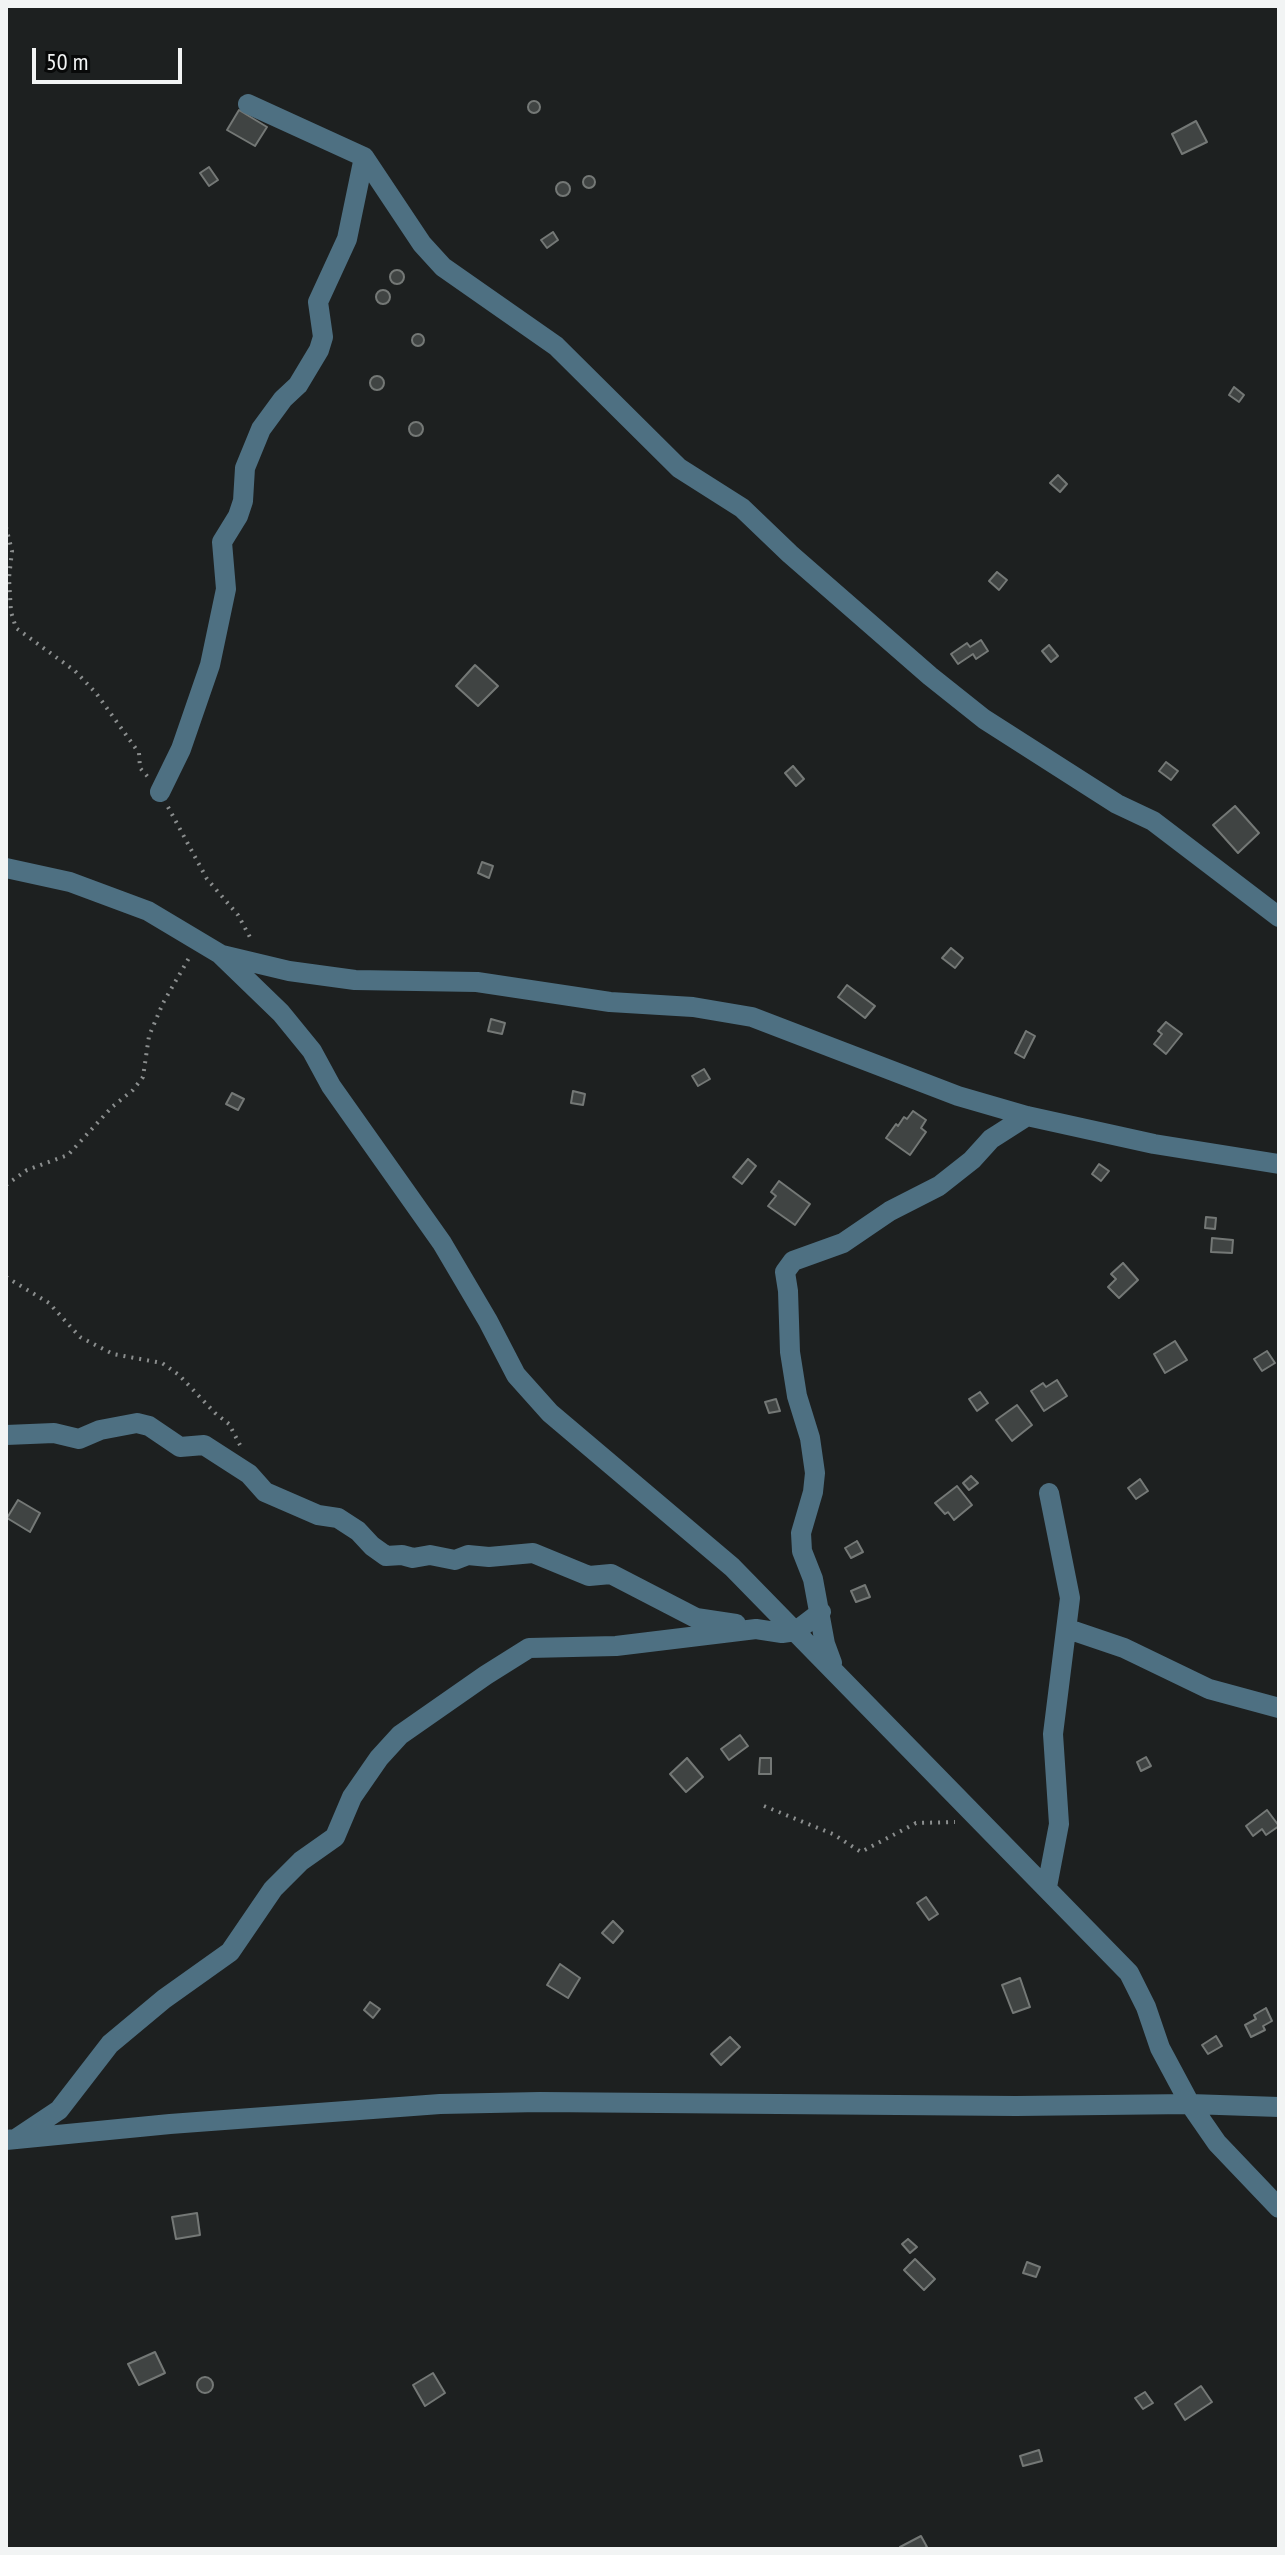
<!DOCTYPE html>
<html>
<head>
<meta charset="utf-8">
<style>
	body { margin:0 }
	#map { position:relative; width:1285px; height:2555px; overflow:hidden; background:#1d2020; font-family:"PT Sans Narrow",sans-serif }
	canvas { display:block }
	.frame { position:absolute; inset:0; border:8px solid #f2f4f4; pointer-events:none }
	.scale { position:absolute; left:32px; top:48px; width:150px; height:36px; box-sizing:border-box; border:4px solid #f2f4f4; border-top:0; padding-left:10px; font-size:24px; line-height:28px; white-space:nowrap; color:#f2f4f4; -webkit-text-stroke:6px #080909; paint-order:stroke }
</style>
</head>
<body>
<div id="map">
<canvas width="1285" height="2555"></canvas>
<div class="frame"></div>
<div class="scale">50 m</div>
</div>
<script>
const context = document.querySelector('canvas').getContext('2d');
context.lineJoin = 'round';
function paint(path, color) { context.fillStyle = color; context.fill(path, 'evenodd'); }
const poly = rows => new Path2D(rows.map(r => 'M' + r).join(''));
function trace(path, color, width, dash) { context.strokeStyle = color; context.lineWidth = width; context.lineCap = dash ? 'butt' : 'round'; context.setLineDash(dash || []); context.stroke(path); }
const building = poly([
	'528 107a6 6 0 1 1 12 0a6 6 0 1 1-12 0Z',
	[239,110,267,127,255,146,227,130,239,110],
	[1196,121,1207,142,1182,154,1172,134,1196,121],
	[209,167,218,180,209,186,200,173,209,167],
	'583 182a6 6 0 1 1 12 0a6 6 0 1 1-12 0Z',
	'556 189a7 7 0 1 1 14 0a7 7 0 1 1-14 0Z',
	[553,232,558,240,547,248,541,240,553,232],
	'390 277a7 7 0 1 1 14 0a7 7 0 1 1-14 0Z',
	'376 297a7 7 0 1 1 14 0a7 7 0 1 1-14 0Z',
	'412 340a6 6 0 1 1 12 0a6 6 0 1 1-12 0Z',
	'370 383a7 7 0 1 1 14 0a7 7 0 1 1-14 0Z',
	[1234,387,1244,395,1239,402,1229,395,1234,387],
	'409 429a7 7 0 1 1 14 0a7 7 0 1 1-14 0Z',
	[1058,475,1067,484,1060,492,1050,483,1058,475],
	[997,572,1007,580,999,590,989,581,997,572],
	[981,640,988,651,976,659,973,654,958,664,951,654,967,643,970,647,981,640],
	[1049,645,1058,656,1051,662,1042,651,1049,645],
	[475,665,498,686,478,706,456,686,475,665],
	[1166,762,1178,771,1171,780,1159,771,1166,762],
	[793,766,804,779,796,786,785,773,793,766],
	[1235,806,1259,833,1238,853,1213,825,1235,806],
	[482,862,493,866,489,878,478,873,482,862],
	[951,948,963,958,955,968,942,958,951,948],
	[847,985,875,1006,865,1018,838,997,847,985],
	[491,1019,505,1023,502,1034,488,1031,491,1019],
	[1166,1022,1182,1034,1166,1054,1154,1044,1162,1034,1158,1031,1166,1022],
	[1026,1031,1035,1036,1024,1058,1015,1053,1026,1031],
	[704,1069,710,1079,698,1086,692,1076,704,1069],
	[573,1091,585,1094,583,1105,571,1103,573,1091],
	[232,1093,244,1099,238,1110,226,1104,232,1093],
	[913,1111,926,1120,921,1128,926,1132,910,1155,886,1138,896,1124,898,1126,904,1117,907,1119,913,1111],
	[748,1159,756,1166,742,1184,733,1177,748,1159],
	[1099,1164,1109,1171,1101,1181,1092,1174,1099,1164],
	[779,1181,810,1204,795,1225,768,1206,776,1196,771,1192,779,1181],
	[1206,1217,1216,1218,1215,1229,1205,1228,1206,1217],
	[1212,1238,1233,1240,1232,1253,1211,1252,1212,1238],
	[1123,1263,1138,1280,1119,1298,1108,1287,1116,1279,1111,1274,1123,1263],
	[1175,1341,1187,1360,1165,1373,1154,1354,1175,1341],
	[1267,1351,1275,1363,1262,1371,1254,1359,1267,1351],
	[1057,1380,1067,1396,1044,1411,1031,1391,1043,1383,1046,1387,1057,1380],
	[980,1392,988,1403,977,1411,969,1399,980,1392],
	[776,1399,780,1411,769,1413,765,1402,776,1399],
	[1017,1405,1032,1425,1012,1441,996,1420,1017,1405],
	[971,1476,978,1483,969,1490,963,1483,971,1476],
	[1140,1479,1148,1491,1136,1499,1128,1488,1140,1479],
	[957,1486,972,1505,954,1520,948,1512,945,1514,935,1503,957,1486],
	[18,1500,40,1513,30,1532,7,1518,18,1500],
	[857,1541,863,1552,851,1558,845,1548,857,1541],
	[865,1585,870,1597,856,1602,851,1591,865,1585],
	[740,1735,748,1746,729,1760,721,1749,740,1735],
	[1146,1757,1151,1766,1141,1771,1137,1762,1146,1757],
	[687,1758,703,1777,686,1792,670,1774,687,1758],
	[760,1758,771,1758,771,1774,759,1774,760,1758],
	[1267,1810,1279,1826,1266,1835,1262,1829,1253,1836,1246,1826,1267,1810],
	[926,1897,938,1914,929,1920,917,1903,926,1897],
	[613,1921,623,1931,613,1943,602,1933,613,1921],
	[560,1964,580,1978,568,1998,547,1985,560,1964],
	[1020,1978,1030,2007,1013,2013,1002,1985,1020,1978],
	[370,2002,380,2009,373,2018,364,2010,370,2002],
	[1266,2008,1272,2021,1263,2026,1265,2030,1251,2037,1245,2025,1256,2019,1254,2015,1266,2008],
	[1216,2036,1222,2046,1208,2054,1202,2045,1216,2036],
	[730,2037,740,2047,721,2065,711,2054,730,2037],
	[197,2213,200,2235,176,2239,172,2217,197,2213],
	[908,2239,917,2247,910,2253,902,2244,908,2239],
	[915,2259,935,2279,924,2290,904,2270,915,2259],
	[1027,2262,1040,2267,1036,2277,1023,2273,1027,2262],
	[155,2352,165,2373,139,2385,128,2364,155,2352],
	[433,2373,445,2393,425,2406,413,2385,433,2373],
	'197 2385a8 8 0 1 1 16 0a8 8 0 1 1-16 0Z',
	[1201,2386,1212,2402,1185,2420,1175,2404,1201,2386],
	[1145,2392,1153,2403,1143,2409,1135,2398,1145,2392],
	[1039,2450,1042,2461,1023,2466,1020,2456,1039,2450],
	[921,2536,927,2547,923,2549,901,2549,900,2547,921,2536]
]);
paint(building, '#404443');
trace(building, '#747876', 2);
trace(poly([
	[6,527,12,551,9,578,11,612,16,628,75,671,96,693,139,753,140,768,148,777],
	[168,807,207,879,238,915,252,941],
	[6,1185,27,1170,68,1155,112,1107,133,1090,143,1077,149,1036,163,1003,189,958],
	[6,1277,49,1303,80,1337,113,1354,162,1363,179,1375,215,1413,229,1424,240,1445],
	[764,1806,833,1834,861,1852,916,1823,955,1822]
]), '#8b8e8e', 4, [2, 6]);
trace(poly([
	[248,104,364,157,422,244,443,267,556,346,679,468,742,508,790,554,930,676,984,719,1117,804,1153,821,1279,917],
	[160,792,181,749,210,665,226,589,222,542,238,516,243,501,245,468,261,429,283,399,298,385,319,350,323,337,318,302,347,239,364,157],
	[6,868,70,882,148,911,220,954,281,1013,312,1051,331,1086,442,1243,488,1321,516,1375,550,1413,732,1567,1129,1973,1146,2007,1160,2048,1190,2104,1217,2143,1279,2208],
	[222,955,289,971,355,980,477,982,610,1002,693,1007,752,1017,958,1096,1027,1116,1154,1144,1279,1164],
	[6,1435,54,1433,79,1439,100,1430,137,1423,149,1426,180,1447,204,1445,249,1474,265,1492,318,1515,338,1518,358,1531,372,1546,386,1556,402,1555,413,1558,430,1555,455,1560,468,1555,489,1557,533,1553,589,1576,611,1574,696,1618,736,1624],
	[1068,1629,1124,1648,1209,1689,1279,1708],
	[832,1663,825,1644,813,1579,802,1551,801,1533,813,1492,815,1473,810,1438,797,1396,790,1352,788,1291,785,1272,793,1261,843,1243,890,1211,939,1186,972,1160,991,1139,1027,1116],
	[1047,1887,1059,1824,1053,1734,1070,1598,1049,1493],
	[17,2138,59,2110,110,2044,164,1999,230,1952,273,1889,301,1861,335,1837,352,1797,379,1758,400,1735,486,1675,529,1648,616,1646,756,1629,782,1633,796,1631,821,1612],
	[6,2140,170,2124,440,2104,540,2102,1016,2106,1190,2104,1279,2107]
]), '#4e7082', 20);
</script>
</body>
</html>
